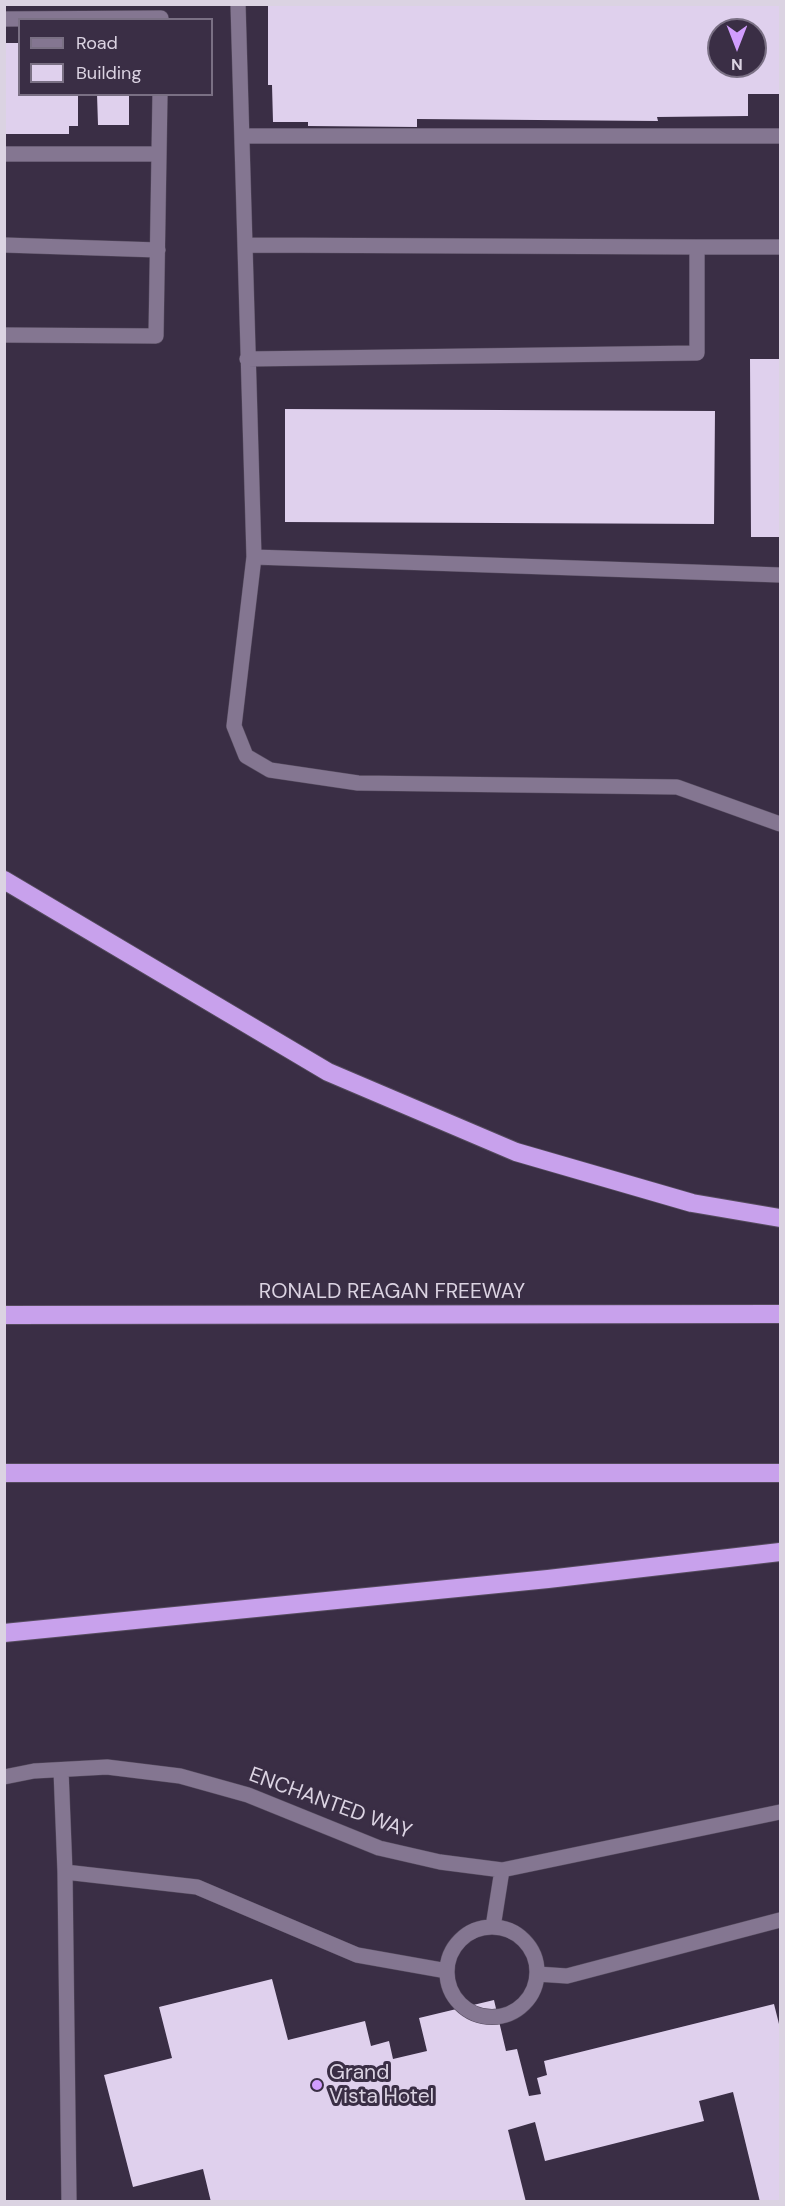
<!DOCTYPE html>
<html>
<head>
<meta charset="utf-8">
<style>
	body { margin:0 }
	#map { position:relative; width:785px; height:2206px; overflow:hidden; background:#3a2e45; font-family:"DM Sans",sans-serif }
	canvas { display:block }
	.frame { position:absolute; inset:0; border:6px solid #dbd3e2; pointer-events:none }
	.legend { position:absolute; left:18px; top:18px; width:195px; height:78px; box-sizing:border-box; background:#3a2e45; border:2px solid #7a7084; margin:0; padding:8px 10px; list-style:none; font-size:18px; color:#dbd3e2 }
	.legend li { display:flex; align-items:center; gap:12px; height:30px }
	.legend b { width:30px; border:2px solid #7a7084 }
	.north { position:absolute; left:707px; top:18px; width:60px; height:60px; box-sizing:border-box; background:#3a2e45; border:2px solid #7a7084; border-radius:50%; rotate:180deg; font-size:16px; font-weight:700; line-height:24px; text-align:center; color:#dbd3e2 }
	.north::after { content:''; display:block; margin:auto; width:21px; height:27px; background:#d19dfe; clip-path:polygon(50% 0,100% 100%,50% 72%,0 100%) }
</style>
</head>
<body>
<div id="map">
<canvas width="785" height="2206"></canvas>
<div class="frame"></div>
<ul class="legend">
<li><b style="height:8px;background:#847691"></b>Road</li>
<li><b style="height:16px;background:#dfd0ed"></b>Building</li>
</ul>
<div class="north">N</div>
</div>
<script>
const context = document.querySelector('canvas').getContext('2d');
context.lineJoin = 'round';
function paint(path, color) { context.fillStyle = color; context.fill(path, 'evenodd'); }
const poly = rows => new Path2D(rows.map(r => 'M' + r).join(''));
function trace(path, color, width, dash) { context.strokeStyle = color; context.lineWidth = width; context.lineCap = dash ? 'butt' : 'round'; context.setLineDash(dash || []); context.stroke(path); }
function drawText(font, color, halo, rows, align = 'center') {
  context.font = font + ' "DM Sans",sans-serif'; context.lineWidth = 6; context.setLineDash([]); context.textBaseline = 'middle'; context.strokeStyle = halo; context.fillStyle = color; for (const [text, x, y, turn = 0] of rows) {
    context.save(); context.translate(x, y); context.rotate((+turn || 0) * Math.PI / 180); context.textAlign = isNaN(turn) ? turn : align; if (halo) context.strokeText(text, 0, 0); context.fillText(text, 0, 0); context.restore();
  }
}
paint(poly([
	[268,4,780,4,780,94,748,94,748,116,657,117,658,121,417,119,417,127,308,126,308,122,273,122,272,85,268,85],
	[719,30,755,30,755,66,719,66],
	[4,43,20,43,20,94,78,94,78,126,69,126,69,134,4,134],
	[97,94,129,94,129,125,98,125],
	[750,359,780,359,780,537,751,537],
	[285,409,715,411,714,524,285,522],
	[272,1979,288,2040,365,2021,371,2046,389,2041,393,2059,427,2051,419,2018,494,2000,506,2051,517,2049,529,2096,541,2094,537,2078,547,2075,544,2061,774,2004,780,2028,780,2202,760,2202,733,2092,699,2101,704,2121,545,2161,535,2122,508,2130,526,2202,211,2202,203,2169,133,2187,104,2075,172,2058,159,2007]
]), '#dfd0ed');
const minor = poly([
	[238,4,254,557,780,575],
	[4,19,161,18],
	[243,136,780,136],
	[4,154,159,154],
	[4,245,158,250],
	[245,245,697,247],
	[4,335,156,336,160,94],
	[247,359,697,353,697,247,780,247],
	[254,557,234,726,246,756,270,770,358,783,677,787,780,824],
	[61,1770,65,1872],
	[4,1777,34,1771,107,1767,180,1776,248,1795,379,1848,440,1862,502,1870,780,1812],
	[493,1927,502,1870],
	'447 1972a45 45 0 1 1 90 0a45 45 0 1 1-90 0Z',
	[537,1974,567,1976,780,1920],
	[69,2202,65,1872,197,1887,357,1955,447,1971]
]);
const highway = poly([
	[4,880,328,1072,516,1152,692,1203,780,1218],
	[4,1315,780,1314],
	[4,1473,780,1473],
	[4,1633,548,1579,780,1552]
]);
trace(minor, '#554b5e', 16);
trace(highway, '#554b5e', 20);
trace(minor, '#847691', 15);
trace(highway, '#c8a1ec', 18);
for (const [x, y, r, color] of [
	[317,2085,6,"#d19dfe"]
]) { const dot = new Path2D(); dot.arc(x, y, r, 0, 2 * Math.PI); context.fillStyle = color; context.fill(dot); trace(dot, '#3a2e45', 2); }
drawText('21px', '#dbd3e2', '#3a2e45', [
	["RONALD REAGAN FREEWAY",392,1292],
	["ENCHANTED WAY",330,1804,20]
]);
drawText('21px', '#dbd3e2', '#3a2e45', [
	["Grand",329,2073],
	["Vista Hotel",329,2097]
], 'left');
</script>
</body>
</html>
